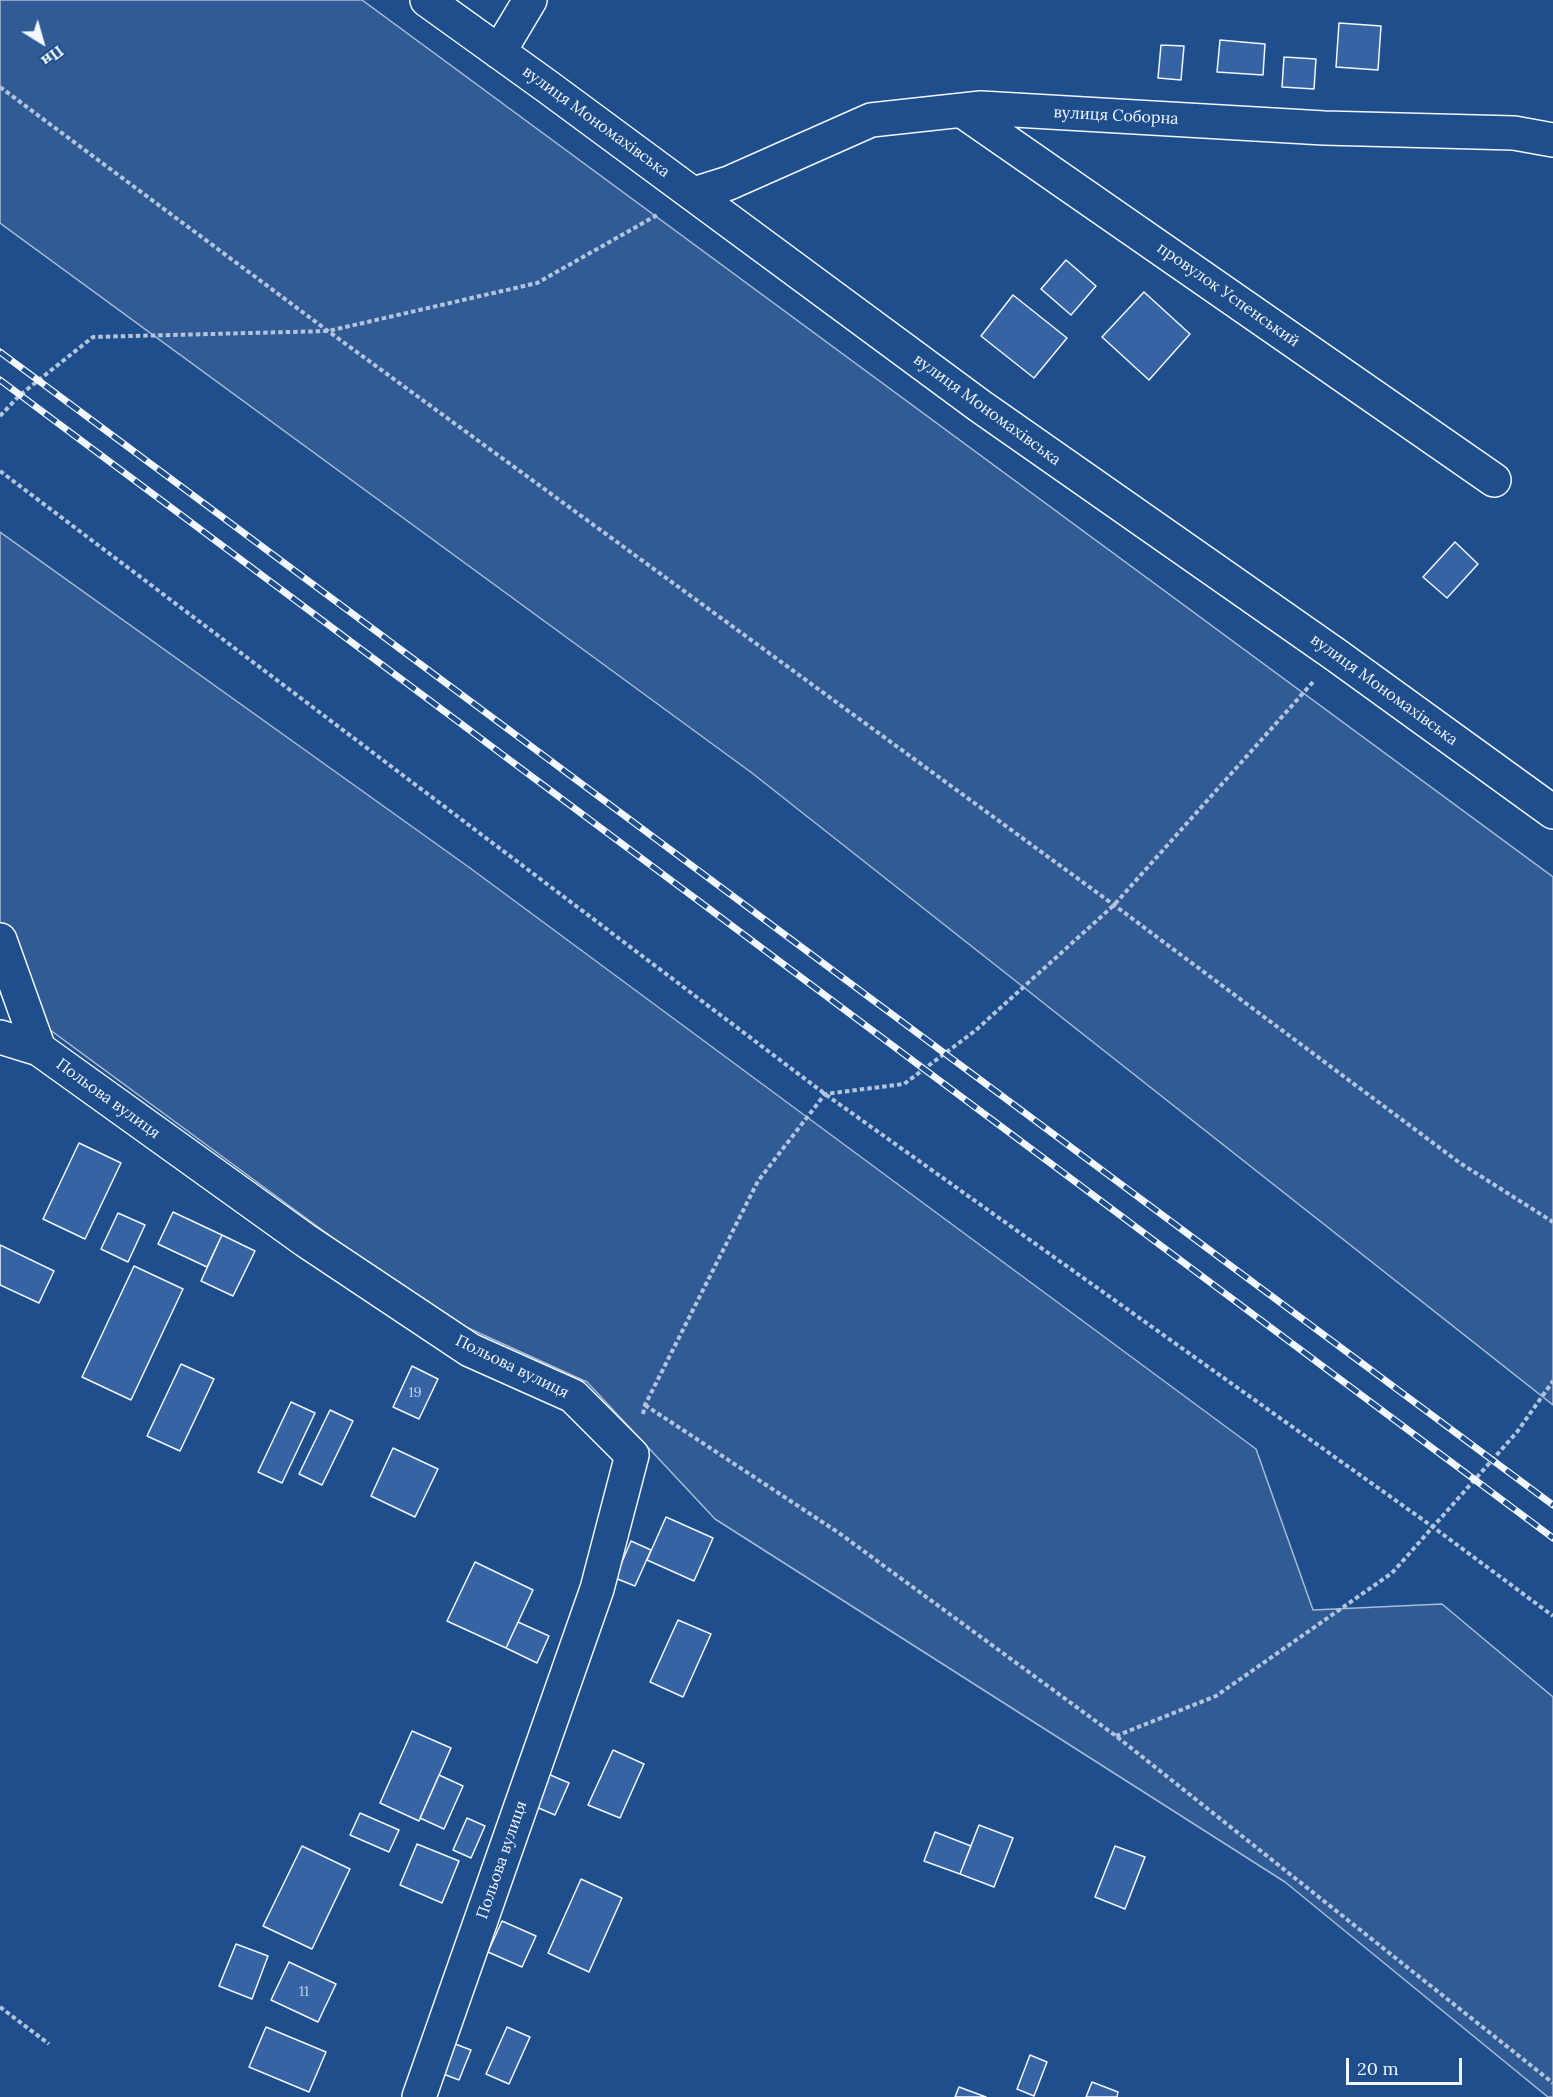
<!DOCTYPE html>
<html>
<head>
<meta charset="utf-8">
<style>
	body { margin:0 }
	#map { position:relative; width:1553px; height:2097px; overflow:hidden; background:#1f4e8c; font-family:Lora,serif }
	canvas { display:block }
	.north { position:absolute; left:12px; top:12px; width:60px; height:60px; -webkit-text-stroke:4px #1f4e8c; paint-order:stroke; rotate:143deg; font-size:16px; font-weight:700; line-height:24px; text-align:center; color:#f2f6ff }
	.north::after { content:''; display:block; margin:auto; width:21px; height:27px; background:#f2f6ff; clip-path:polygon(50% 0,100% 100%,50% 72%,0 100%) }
	.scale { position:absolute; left:1346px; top:2058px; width:116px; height:27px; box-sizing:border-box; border:3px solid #f2f6ff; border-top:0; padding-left:8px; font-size:18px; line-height:21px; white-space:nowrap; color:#f2f6ff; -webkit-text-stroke:4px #1f4e8c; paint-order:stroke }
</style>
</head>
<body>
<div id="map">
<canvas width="1553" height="2097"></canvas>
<div class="north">Пн</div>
<div class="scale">20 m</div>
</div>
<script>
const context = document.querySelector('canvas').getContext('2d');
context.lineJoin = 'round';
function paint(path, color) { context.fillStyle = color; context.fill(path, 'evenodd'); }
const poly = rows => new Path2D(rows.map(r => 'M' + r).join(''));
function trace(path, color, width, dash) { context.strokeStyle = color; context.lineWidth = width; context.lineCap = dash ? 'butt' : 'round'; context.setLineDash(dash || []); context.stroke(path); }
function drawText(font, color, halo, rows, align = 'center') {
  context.font = font + ' Lora,serif'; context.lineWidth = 4.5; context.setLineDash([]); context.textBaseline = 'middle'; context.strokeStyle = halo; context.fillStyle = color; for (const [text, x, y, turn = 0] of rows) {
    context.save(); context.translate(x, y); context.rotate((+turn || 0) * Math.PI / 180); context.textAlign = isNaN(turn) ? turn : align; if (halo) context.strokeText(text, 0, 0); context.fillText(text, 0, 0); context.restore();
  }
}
const green = poly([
	[0,0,362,0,1553,877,1553,1405,752,773,0,223,0,0],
	[0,532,470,868,1256,1449,1313,1610,1442,1604,1553,1697,1553,2097,1548,2097,1285,1882,715,1519,587,1382,435,1313,0,993,0,532]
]);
paint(green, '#305b95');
trace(green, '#a8bbd7', 1.5);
const building = poly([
	[1339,23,1381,26,1378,70,1336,67,1339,23],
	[1220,40,1265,44,1263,75,1217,72,1220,40],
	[1161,45,1184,46,1181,80,1158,78,1161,45],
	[1284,57,1316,59,1314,89,1282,87,1284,57],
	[1066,260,1096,286,1071,315,1041,289,1066,260],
	[1144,292,1190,334,1149,380,1102,337,1144,292],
	[1013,295,1067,338,1034,378,981,336,1013,295],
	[1455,542,1478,564,1447,598,1423,577,1455,542],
	[79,1143,121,1163,85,1239,43,1219,79,1143],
	[173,1212,222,1235,207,1267,158,1244,173,1212],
	[118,1213,145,1225,128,1262,101,1249,118,1213],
	[222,1235,255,1251,233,1296,201,1281,222,1235],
	[0,1245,54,1271,39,1303,0,1285,0,1245],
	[134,1266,183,1289,131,1400,82,1377,134,1266],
	[181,1364,214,1379,180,1451,147,1436,181,1364],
	[412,1366,438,1379,419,1419,393,1407,412,1366],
	[291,1402,315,1413,282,1483,258,1472,291,1402],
	[330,1410,353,1421,322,1485,299,1474,330,1410],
	[393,1448,438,1469,415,1517,371,1496,393,1448],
	[666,1517,713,1538,694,1581,647,1560,666,1517],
	[631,1541,651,1550,635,1586,615,1578,631,1541],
	[475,1562,533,1590,506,1648,447,1621,475,1562],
	[678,1620,711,1634,683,1697,650,1682,678,1620],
	[518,1622,549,1636,537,1663,506,1648,518,1622],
	[412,1731,451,1748,419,1821,380,1803,412,1731],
	[613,1750,644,1764,620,1818,588,1805,613,1750],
	[548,1774,569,1783,555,1815,534,1806,548,1774],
	[439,1775,463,1786,444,1829,420,1818,439,1775],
	[360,1813,399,1830,389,1852,350,1835,360,1813],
	[467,1818,485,1826,471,1858,453,1850,467,1818],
	[979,1825,1013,1838,994,1887,960,1874,979,1825],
	[935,1832,971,1846,960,1874,924,1861,935,1832],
	[417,1844,459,1861,442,1903,400,1885,417,1844],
	[302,1846,350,1869,312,1949,263,1926,302,1846],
	[1115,1846,1145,1857,1125,1909,1095,1897,1115,1846],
	[581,1879,622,1898,589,1972,548,1953,581,1879],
	[502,1921,536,1936,522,1967,488,1952,502,1921],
	[236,1944,268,1956,252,1999,219,1986,236,1944],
	[289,1962,336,1984,318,2022,271,2000,289,1962],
	[266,2027,326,2052,309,2092,249,2067,266,2027],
	[507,2027,530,2037,509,2084,486,2074,507,2027],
	[450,2042,471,2050,459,2080,438,2072,450,2042],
	[1030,2055,1047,2062,1034,2096,1017,2089,1030,2055],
	[1092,2082,1118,2092,1117,2097,1086,2097,1092,2082],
	[959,2087,986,2097,955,2097,959,2087]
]);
paint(building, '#3563a3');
trace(building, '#f2f6ff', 1.5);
const minor = poly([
	[427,0,548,87,980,406,1336,655,1553,812],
	[499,52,530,0],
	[961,110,1494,480],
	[694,194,729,183,871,120,981,108,1324,128,1514,133,1553,140],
	[0,940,39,1049],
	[0,1037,39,1049,305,1240,470,1350,573,1396,632,1455,597,1589,419,2097]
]);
trace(minor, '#f2f6ff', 36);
trace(poly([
	[0,87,328,331,1114,905,1460,1163,1553,1222],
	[0,416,20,395,93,337,328,331,537,283,659,214],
	[0,471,825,1094,1433,1527,1553,1616],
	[645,1405,839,1533,1116,1736,1553,2083],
	[643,1414,645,1405,758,1181,825,1094,904,1084,976,1030,1114,905,1313,682],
	[1116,1736,1216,1696,1392,1573,1517,1432,1553,1381],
	[0,2007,49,2044]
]), '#b3c4dc', 4, [4.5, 3]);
trace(minor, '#1f4e8c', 33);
const rail = poly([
	[0,352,1553,1505],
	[0,380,1553,1538]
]);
trace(rail, '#f2f6ff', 7);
trace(rail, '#1f4e8c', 4.5, [14]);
drawText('14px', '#c3d1e8', null, [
	["19",415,1393],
	["11",304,1992]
]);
drawText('16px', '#f2f6ff', '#1f4e8c', [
	["вулиця Соборна",1116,116,3],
	["вулиця Мономахівська",596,122,36],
	["провулок Успенський",1228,295,35],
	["вулиця Мономахівська",987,410,36],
	["вулиця Мономахівська",1384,690,36],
	["Польова вулиця",108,1099,36],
	["Польова вулиця",512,1367,26],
	["Польова вулиця",502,1860,-71]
]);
</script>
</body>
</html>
